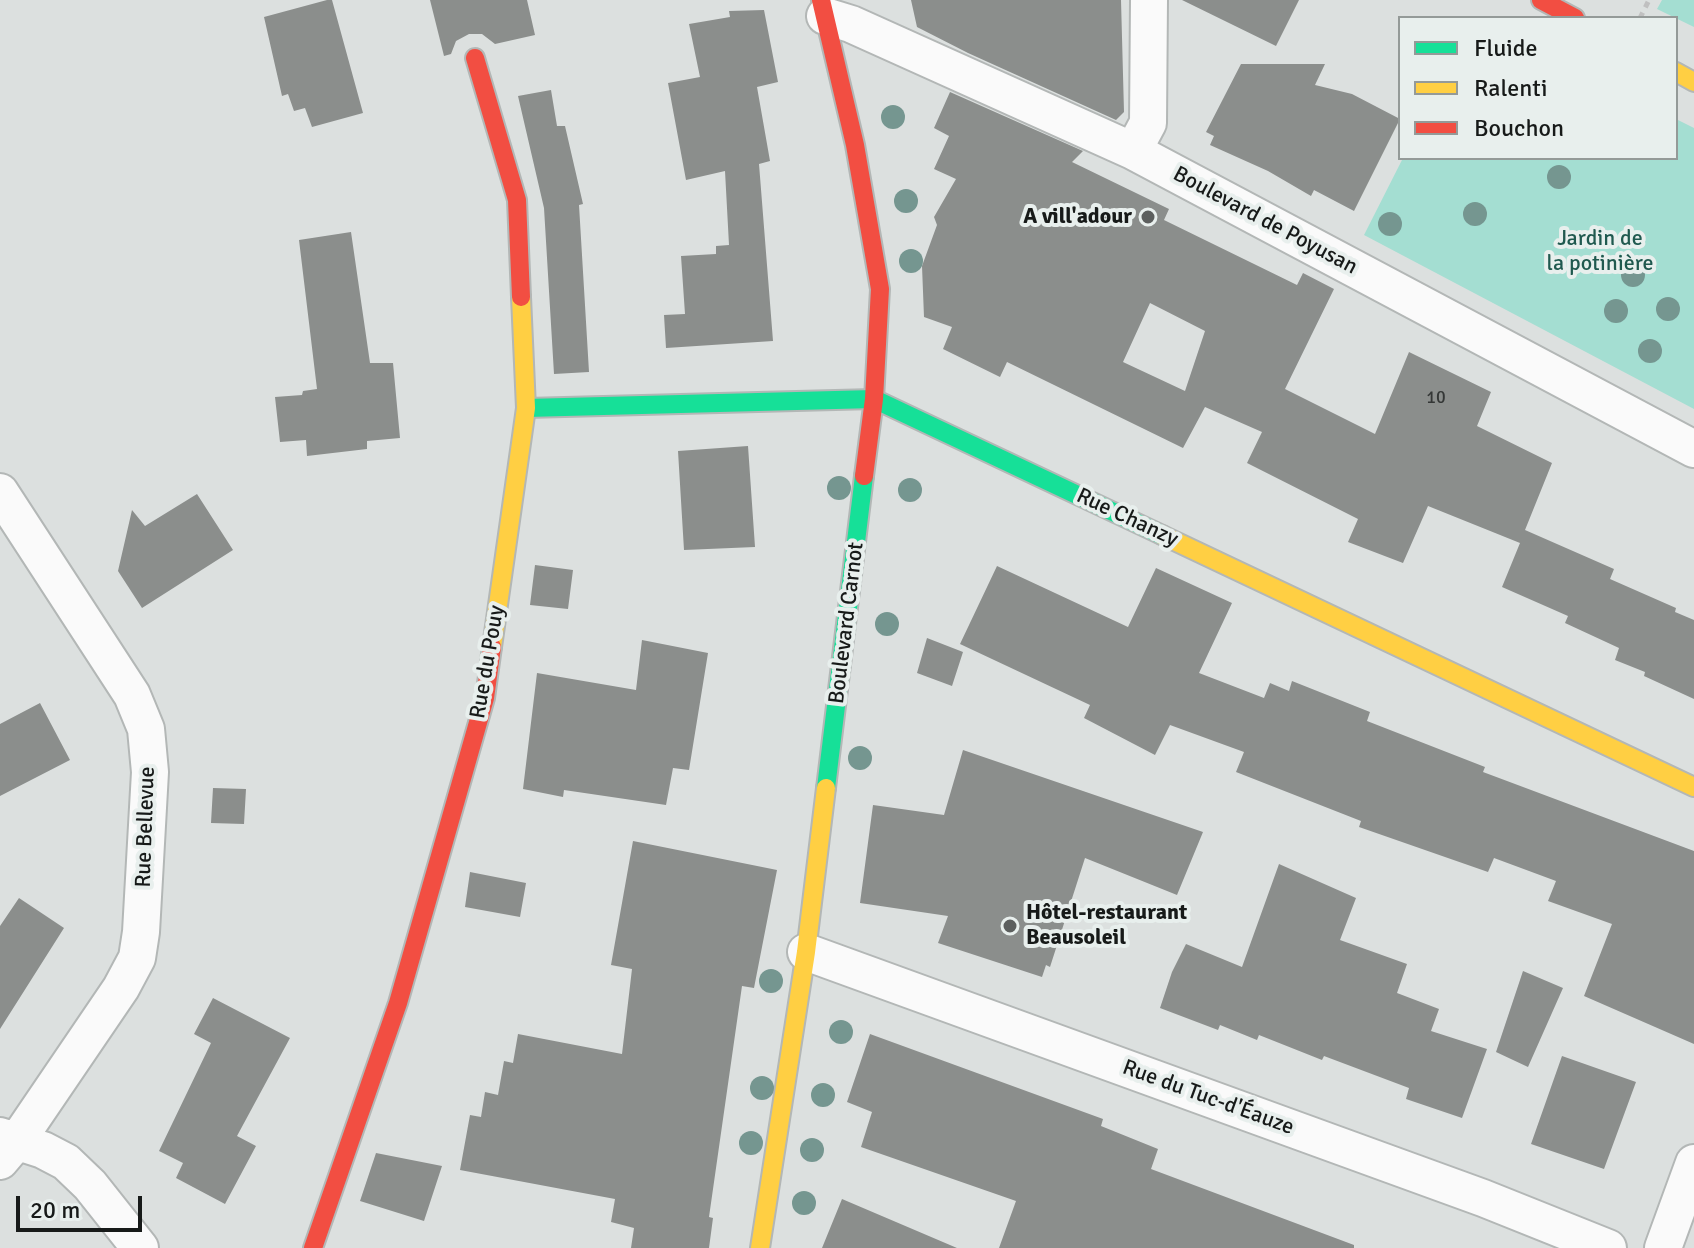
<!DOCTYPE html>
<html>
<head>
<meta charset="utf-8">
<style>
	body { margin:0 }
	#map { position:relative; width:1694px; height:1248px; overflow:hidden; background:#dce0df; font-family:Signika,sans-serif }
	canvas { display:block }
	.legend { position:absolute; left:1398px; top:16px; width:280px; height:144px; box-sizing:border-box; background:#e8efed; border:2px solid #949a98; margin:0; padding:10px 14px; list-style:none; font-size:24px; color:#171a19 }
	.legend li { display:flex; align-items:center; gap:16px; height:40px }
	.legend b { width:40px; border:2px solid #949a98 }
	.scale { position:absolute; left:16px; top:1196px; width:126px; height:36px; box-sizing:border-box; border:4px solid #171a19; border-top:0; padding-left:10px; font-size:24px; line-height:28px; white-space:nowrap; color:#171a19; -webkit-text-stroke:6px #e8efed; paint-order:stroke }
</style>
</head>
<body>
<div id="map">
<canvas width="1694" height="1248"></canvas>
<ul class="legend">
<li><b style="height:10px;background:#16e098"></b>Fluide</li>
<li><b style="height:10px;background:#ffcf43"></b>Ralenti</li>
<li><b style="height:10px;background:#f24e42"></b>Bouchon</li>
</ul>
<div class="scale">20 m</div>
</div>
<script>
const context = document.querySelector('canvas').getContext('2d');
context.lineJoin = 'round';
function paint(path, color) { context.fillStyle = color; context.fill(path, 'evenodd'); }
const poly = rows => new Path2D(rows.map(r => 'M' + r).join(''));
function trace(path, color, width, dash) { context.strokeStyle = color; context.lineWidth = width; context.lineCap = dash ? 'butt' : 'round'; context.setLineDash(dash || []); context.stroke(path); }
function drawText(font, color, halo, rows, align = 'center') {
  context.font = font + ' Signika,sans-serif'; context.lineWidth = 8; context.setLineDash([]); context.textBaseline = 'middle'; context.strokeStyle = halo; context.fillStyle = color; for (const [text, x, y, turn = 0] of rows) {
    context.save(); context.translate(x, y); context.rotate((+turn || 0) * Math.PI / 180); context.textAlign = isNaN(turn) ? turn : align; if (halo) context.strokeText(text, 0, 0); context.fillText(text, 0, 0); context.restore();
  }
}
paint(poly([
	[1662,0,1694,0,1694,27,1657,9],
	[1676,119,1694,128,1694,409,1364,235,1403,158,1676,158]
]), '#a4ded2');
paint(poly([
	[327,0,332,0,363,113,312,127,305,108,294,111,288,94,282,96,264,17],
	[430,0,527,0,535,35,495,44,482,34,469,34,456,41,451,54,444,56],
	[911,0,1121,0,1124,112,1116,120,968,53,917,27],
	[1182,0,1299,0,1276,46],
	[764,10,778,82,757,87,770,161,759,164,773,341,666,348,664,315,685,314,681,256,716,254,716,246,729,245,725,171,686,180,668,83,700,77,689,24,730,17,729,11],
	[1241,64,1325,64,1315,85,1352,94,1400,119,1354,211,1314,190,1311,196,1268,171,1210,145,1214,136,1206,132],
	[551,90,557,126,565,126,583,204,579,205,589,372,554,374,544,208,518,96],
	[950,92,1083,151,1072,162,1169,209,1164,220,1297,285,1303,273,1334,289,1285,389,1375,434,1409,352,1491,392,1477,426,1552,463,1525,530,1614,569,1610,579,1676,608,1675,612,1694,620,1694,699,1644,676,1645,672,1615,660,1619,648,1565,623,1568,616,1502,587,1520,543,1428,506,1403,563,1348,542,1358,519,1247,463,1262,432,1205,407,1183,448,1007,362,1000,377,943,349,952,327,924,317,922,266,937,225,934,217,956,179,934,169,949,136,934,128],
	[1150,303,1205,331,1185,391,1123,362],
	[351,232,370,363,393,363,400,438,367,441,367,449,307,456,306,440,280,442,275,397,302,395,303,391,317,389,299,240],
	[748,446,755,547,684,550,678,451],
	[197,494,233,550,142,608,118,571,132,510,145,526],
	[535,565,573,570,568,609,530,605],
	[997,566,1128,627,1156,568,1232,603,1199,673,1264,698,1270,683,1289,691,1292,681,1370,712,1367,721,1485,767,1483,772,1694,851,1694,1044,1584,996,1612,924,1548,901,1556,881,1494,858,1488,872,1359,827,1361,821,1236,772,1244,752,1170,725,1155,755,1084,718,1090,705,960,644],
	[927,638,963,652,952,686,917,673],
	[642,640,708,653,689,770,673,768,666,805,564,790,563,797,523,789,537,673,636,690],
	[40,703,70,760,0,796,0,724],
	[963,750,1203,832,1177,895,1085,858,1050,967,1046,965,1042,977,938,943,948,916,860,903,873,805,944,815],
	[213,788,246,789,244,824,211,823],
	[633,841,777,870,754,988,742,986,709,1217,713,1218,709,1248,631,1248,634,1228,611,1222,615,1199,460,1170,470,1115,481,1117,485,1092,498,1095,504,1061,513,1063,518,1034,622,1054,632,969,611,965],
	[1279,864,1356,898,1340,940,1407,964,1397,993,1439,1009,1431,1031,1487,1049,1462,1118,1406,1099,1409,1088,1324,1056,1322,1060,1259,1035,1257,1040,1220,1025,1218,1030,1160,1008,1172,972,1186,944,1242,967],
	[470,872,526,883,520,917,465,907],
	[19,898,64,928,0,1029,0,926],
	[1523,971,1563,988,1528,1067,1496,1052],
	[213,998,290,1038,237,1136,256,1146,225,1204,176,1178,183,1163,159,1151,211,1043,194,1034],
	[870,1034,1103,1119,1101,1126,1158,1149,1151,1169,1354,1245,1354,1248,999,1248,1016,1201,861,1147,872,1112,847,1102],
	[1562,1056,1636,1082,1604,1169,1531,1144],
	[376,1153,442,1166,424,1221,360,1201],
	[842,1199,957,1248,822,1248]
]), '#8b8e8c');
const street = poly([
	[825,16,851,24,1133,151,1694,449],
	[1133,151,1148,123,1149,0],
	[0,492,132,695,146,729,150,772,141,932,137,958,121,988,17,1141,0,1161],
	[806,952,1483,1198,1608,1248],
	[0,1136,43,1150,66,1162,90,1185,140,1248],
	[1663,1248,1694,1163]
]);
const fast = poly([
	[526,408,874,399,1162,535],
	[826,788,864,476]
]);
const slow = poly([
	[1676,72,1694,82],
	[1162,535,1694,787],
	[492,647,526,408,521,297],
	[760,1248,806,952,826,788]
]);
const jam = poly([
	[821,0,855,145,880,289,874,399,864,476],
	[1541,0,1575,18],
	[475,58,517,200,521,297],
	[313,1248,398,1003,485,698,492,647]
]);
trace(street, '#b3b7b6', 40);
trace(fast, '#b3b7b6', 22);
trace(slow, '#b3b7b6', 22);
trace(jam, '#b3b7b6', 22);
trace(poly([
	[1640,18,1649,0]
]), '#c0c0c0', 5, [6, 6]);
trace(street, '#fafafa', 36);
trace(fast, '#16e098', 18);
trace(slow, '#ffcf43', 18);
trace(jam, '#f24e42', 18);
context.fillStyle = '#759690';
for (const [x, y] of [
	[893,117],
	[1559,177],
	[906,201],
	[1475,214],
	[1390,224],
	[911,261],
	[1633,275],
	[1668,309],
	[1616,311],
	[1650,351],
	[839,488],
	[910,490],
	[887,624],
	[860,758],
	[771,981],
	[841,1032],
	[762,1088],
	[823,1095],
	[751,1143],
	[812,1150],
	[804,1203]
]) { context.beginPath(); context.arc(x, y, 12, 0, 2 * Math.PI); context.fill(); }
for (const [x, y, r, color] of [
	[1148,217,8,"#5c5f5e"],
	[1010,926,8,"#5c5f5e"]
]) { const dot = new Path2D(); dot.arc(x, y, r, 0, 2 * Math.PI); context.fillStyle = color; context.fill(dot); trace(dot, '#e8efed', 3); }
drawText('18px', '#343736', null, [
	["10",1436,398]
]);
drawText('bold 22px', '#171a19', '#e8efed', [
	["A vill'adour",1132,217],
	["Hôtel-restaurant",1026,913,"left"],
	["Beausoleil",1026,938,"left"]
], 'right');
drawText('22px', '#171a19', '#e8efed', [
	["Boulevard de Poyusan",1265,221,28],
	["Rue Chanzy",1127,518,25],
	["Boulevard Carnot",847,623,-83],
	["Rue du Pouy",488,662,-80],
	["Rue Bellevue",146,827,-88],
	["Rue du Tuc-d'Éauze",1208,1098,20]
]);
drawText('22px', '#20594f', '#e8efed', [
	["Jardin de",1600,239],
	["la potinière",1600,264]
]);
</script>
</body>
</html>
